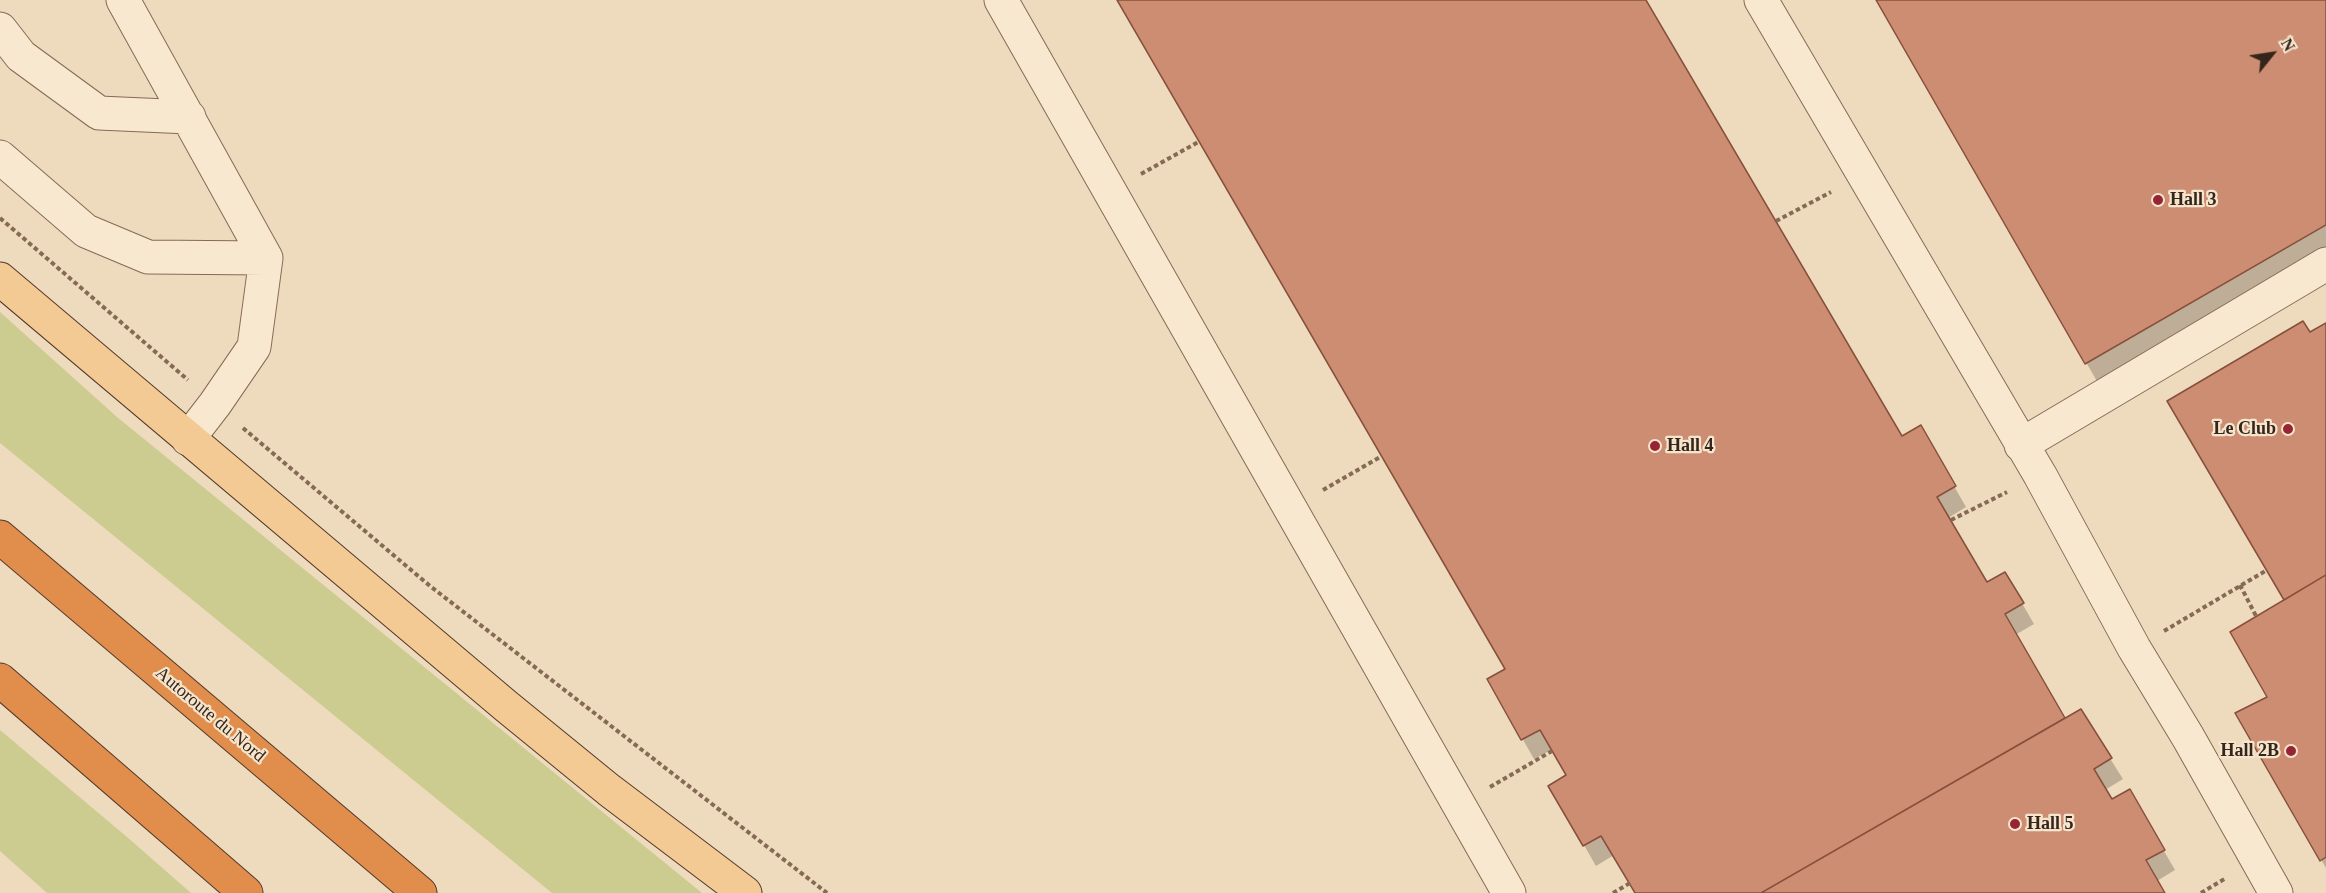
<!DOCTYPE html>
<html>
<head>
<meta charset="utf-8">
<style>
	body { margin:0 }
	#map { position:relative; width:2326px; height:893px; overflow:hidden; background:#eedabd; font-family:"Times New Roman",serif }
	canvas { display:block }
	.north { position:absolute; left:2242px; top:24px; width:60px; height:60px; -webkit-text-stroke:4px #f6e5cd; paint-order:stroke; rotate:60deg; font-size:16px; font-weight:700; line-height:24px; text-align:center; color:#35251b }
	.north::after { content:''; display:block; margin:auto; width:21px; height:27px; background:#35251b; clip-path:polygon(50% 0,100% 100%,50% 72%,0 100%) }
</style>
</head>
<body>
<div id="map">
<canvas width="2326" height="893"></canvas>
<div class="north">N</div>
</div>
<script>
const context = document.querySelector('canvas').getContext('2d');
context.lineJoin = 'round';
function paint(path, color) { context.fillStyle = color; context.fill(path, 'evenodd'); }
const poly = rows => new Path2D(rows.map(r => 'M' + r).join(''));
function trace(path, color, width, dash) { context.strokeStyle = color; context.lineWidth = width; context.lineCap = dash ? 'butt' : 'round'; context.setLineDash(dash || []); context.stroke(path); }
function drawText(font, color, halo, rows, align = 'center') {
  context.font = font + ' "Times New Roman",serif'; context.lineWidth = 4.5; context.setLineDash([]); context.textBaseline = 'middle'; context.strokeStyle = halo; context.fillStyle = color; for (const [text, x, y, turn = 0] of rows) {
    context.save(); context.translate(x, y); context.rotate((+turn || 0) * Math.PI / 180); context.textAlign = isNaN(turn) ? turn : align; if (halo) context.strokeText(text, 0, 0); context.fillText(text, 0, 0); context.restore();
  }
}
paint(poly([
	[0,312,117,417,702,893,552,893,0,443],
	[0,730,127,837,191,893,47,893,0,851]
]), '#cccc91');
paint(poly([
	[1117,0,1644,0,1902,438,1920,427,1966,507,1948,518,1987,584,2005,574,2034,624,2015,635,2064,720,2080,711,2123,779,2105,790,2111,801,2129,791,2175,870,2157,881,2163,893,1636,893,1614,855,1596,866,1550,786,1568,776,1553,749,1534,759,1489,680,1507,669],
	[1878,0,2326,0,2326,252,2098,383],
	[2326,324,2326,868,2237,714,2269,698,2286,600,2309,334]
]), '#0003');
const building = poly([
	[1117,0,1646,0,1902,436,1921,425,1956,486,1937,497,1987,582,2005,572,2024,603,2005,614,2065,718,1761,893,1635,893,1601,836,1583,846,1548,786,1566,775,1540,730,1521,740,1487,679,1505,669,1117,0],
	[1876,0,2326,0,2326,225,2085,364,1876,0],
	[2303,321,2310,332,2326,323,2326,575,2284,600,2167,401,2303,321],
	[2326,575,2326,857,2320,861,2235,713,2267,697,2230,632,2326,575],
	[2081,709,2112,758,2094,769,2112,799,2130,789,2165,850,2146,860,2165,893,1761,893,2081,709]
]);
paint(building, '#cd8d72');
trace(building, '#86503c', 1.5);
const minor = poly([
	[123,0,266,258,254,347,215,404,188,439],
	[1001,0,1509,893],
	[1761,0,2040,475,2134,648,2188,737,2276,893],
	[0,29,21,56,99,113,189,117],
	[0,157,86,231,148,257,266,258],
	[2021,445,2326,264]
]);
const major = poly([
	[0,279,506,706,609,790,745,893]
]);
const highway = poly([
	[0,537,420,893],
	[0,680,246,893]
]);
trace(minor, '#866a56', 35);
trace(major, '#53392b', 35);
trace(highway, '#53392b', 35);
trace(poly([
	[1141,174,1200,141],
	[0,218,188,380],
	[1776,221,1831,192],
	[243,428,430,586,827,893],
	[1323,490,1382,456],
	[1951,520,2007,492],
	[2240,585,2256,616],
	[2164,631,2267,570],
	[1490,787,1552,751],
	[1613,893,1630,883],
	[2201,893,2226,878]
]), '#866a56', 4, [4.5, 3]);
trace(minor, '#f9e8d0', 33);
trace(major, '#f3ca93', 33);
trace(highway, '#e18d4b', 33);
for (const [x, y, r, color] of [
	[2158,200,6,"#962533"],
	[2288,429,6,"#962533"],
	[1655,446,6,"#962533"],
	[2291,751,6,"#962533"],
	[2015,824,6,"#962533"]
]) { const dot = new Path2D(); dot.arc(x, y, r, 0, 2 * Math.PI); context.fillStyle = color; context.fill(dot); trace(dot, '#f6e5cd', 2); }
drawText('bold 18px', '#35251b', '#f6e5cd', [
	["Hall 3",2170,200],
	["Le Club",2276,429,"right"],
	["Hall 4",1667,446],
	["Hall 2B",2279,751,"right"],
	["Hall 5",2027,824]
], 'left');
drawText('18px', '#35251b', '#f6e5cd', [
	["Autoroute du Nord",210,715,40]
]);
</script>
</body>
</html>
